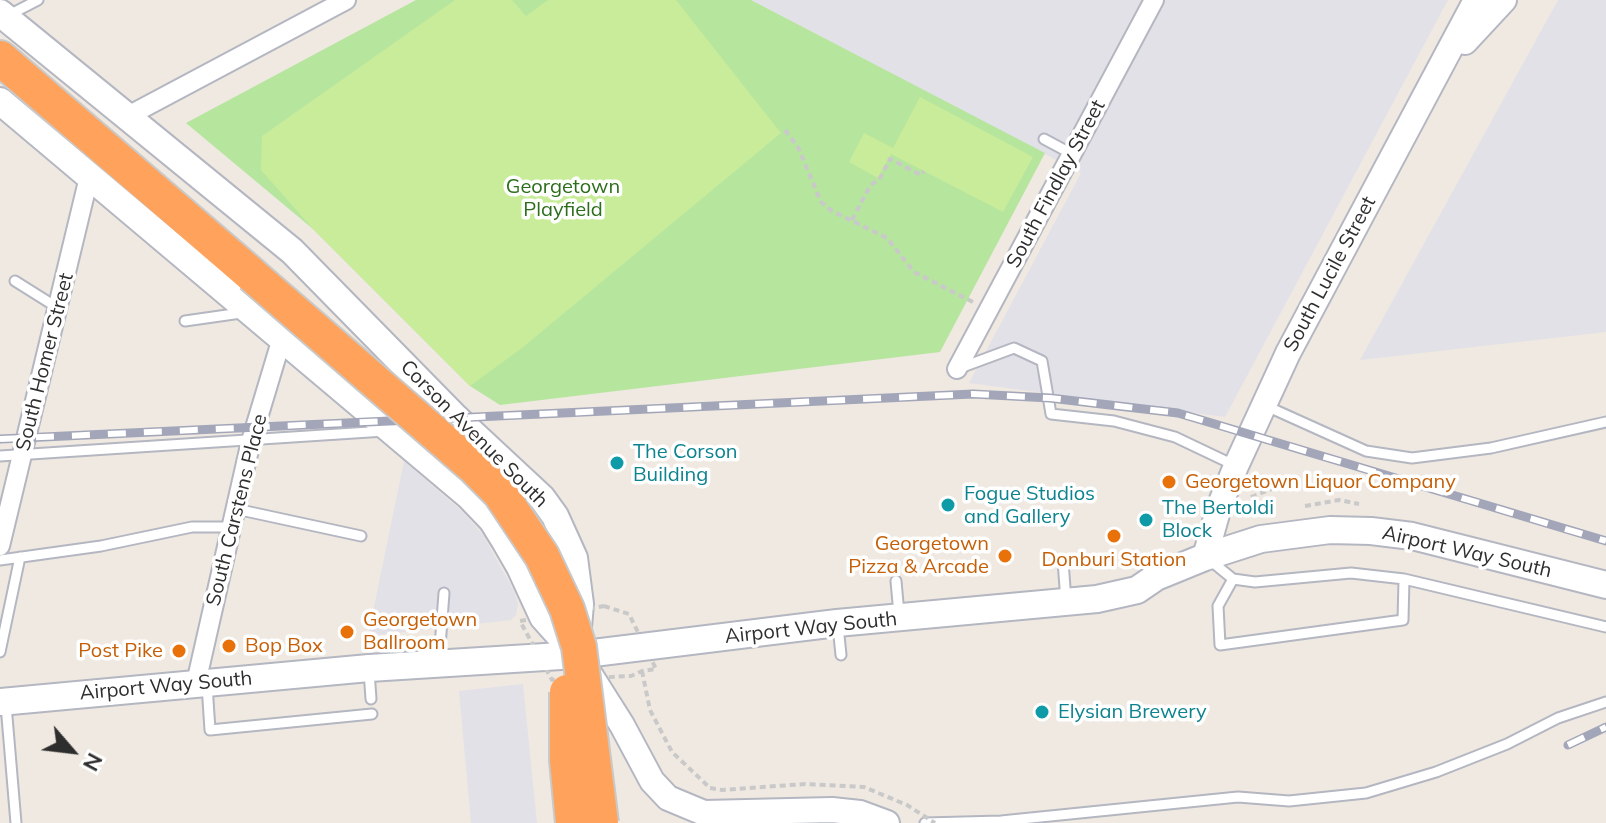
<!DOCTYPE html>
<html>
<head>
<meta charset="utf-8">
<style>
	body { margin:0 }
	#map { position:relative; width:1606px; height:823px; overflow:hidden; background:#efe9e1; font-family:Mulish,sans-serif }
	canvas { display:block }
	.north { position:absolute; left:32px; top:711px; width:80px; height:80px; -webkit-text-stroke:6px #fff; paint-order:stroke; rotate:118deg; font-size:22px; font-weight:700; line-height:32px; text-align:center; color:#2e2e2e }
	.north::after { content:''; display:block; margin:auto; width:28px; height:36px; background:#2e2e2e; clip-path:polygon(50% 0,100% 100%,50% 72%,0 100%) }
</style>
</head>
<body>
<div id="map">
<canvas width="1606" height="823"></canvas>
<div class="north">N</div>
</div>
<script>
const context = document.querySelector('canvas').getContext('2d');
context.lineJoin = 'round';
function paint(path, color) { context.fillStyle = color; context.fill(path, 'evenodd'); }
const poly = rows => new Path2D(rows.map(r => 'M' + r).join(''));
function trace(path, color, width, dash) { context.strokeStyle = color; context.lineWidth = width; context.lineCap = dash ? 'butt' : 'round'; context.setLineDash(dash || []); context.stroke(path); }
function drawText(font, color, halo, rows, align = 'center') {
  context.font = font + ' Mulish,sans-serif'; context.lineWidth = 7; context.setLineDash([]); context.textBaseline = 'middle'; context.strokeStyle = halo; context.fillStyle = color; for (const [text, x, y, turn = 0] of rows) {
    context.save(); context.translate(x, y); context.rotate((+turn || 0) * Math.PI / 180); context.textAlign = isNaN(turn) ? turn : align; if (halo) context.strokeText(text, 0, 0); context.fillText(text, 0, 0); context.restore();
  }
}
paint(poly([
	[751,0,1448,0,1225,417,969,383,1081,173],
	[1558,0,1606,0,1606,332,1360,360],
	[404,461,464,513,483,535,515,593,518,604,516,615,511,620,368,636],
	[523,684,537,823,471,823,459,691]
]), '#e3e1e8');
paint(poly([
	[416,0,751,0,1045,153,940,352,500,405,470,386,313,229,186,123]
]), '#b6e59e');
paint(poly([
	[455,0,512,0,526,16,548,0,676,0,781,133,522,348,470,386,313,229,261,170,262,136],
	[920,97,1033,157,1003,212,891,154,878,178,849,162,864,133,893,148]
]), '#c9ec9a');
const service = poly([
	[9,15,38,0],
	[1044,139,1072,154],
	[15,281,58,308],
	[185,321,241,313],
	[960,368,1014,348,1042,361,1051,414,1114,421,1175,437,1236,466],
	[1264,405,1366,451,1412,458,1491,448,1606,422],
	[0,456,385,431],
	[236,509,361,536],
	[0,560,101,546,192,527,232,527],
	[1063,561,1066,601],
	[1211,561,1233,579,1255,582,1351,573,1404,579,1606,627],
	[1233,579,1218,606,1220,645,1403,620,1404,579],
	[896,581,899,614],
	[838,626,841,655],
	[0,652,20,557],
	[439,660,444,593],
	[369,671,371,699],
	[207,685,210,730,372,714],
	[6,705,16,823],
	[925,823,1001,821,1238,797,1289,801,1366,793,1436,772,1507,744,1558,718,1606,702]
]);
const minor = poly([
	[128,116,346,0],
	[957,369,1154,0],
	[0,546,89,177],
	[196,683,251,441,282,338]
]);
const tertiary = poly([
	[1465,42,1504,0],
	[1205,557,1219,507,1236,466,1288,353,1476,0],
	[584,665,622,725,652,781,668,798,704,813,832,810,860,813,887,823]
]);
const secondary = poly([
	[0,13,292,251,456,418,542,498,555,516,574,558,580,604,578,627],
	[0,101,469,496,492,520,505,541,520,567,543,617,577,655],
	[0,702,369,668,577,655,837,623,1097,599,1137,590,1156,577,1205,557,1261,539,1330,530,1371,531,1412,536,1606,585]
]);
const motorway = poly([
	[0,58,252,275]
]);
trace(service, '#b4b7c1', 13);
trace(minor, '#b4b7c1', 22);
trace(tertiary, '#b4b7c1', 28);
trace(secondary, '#b4b7c1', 30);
trace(motorway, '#c9c9c9', 38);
trace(poly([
	[785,130,798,147,821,202,832,211,887,238,914,272,973,302],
	[852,220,870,186,880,178,890,159,921,175,924,171],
	[1251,497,1282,485],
	[1305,506,1339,500,1359,504],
	[604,606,629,614,656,669,642,671,631,676,552,680,520,621,604,606],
	[642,671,650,710,672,752,710,788]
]), '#c9c9c9', 4, [6, 4]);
trace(service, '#fff', 9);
trace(minor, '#fff', 18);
trace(tertiary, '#fff', 24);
trace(secondary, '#fff', 26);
trace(motorway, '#ffa35c', 34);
const rail = poly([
	[0,439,973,394,1050,398,1178,413,1606,541],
	[1568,745,1606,727]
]);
trace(rail, '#a3a6b8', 9);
trace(rail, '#fff', 6, [18]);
const motorwayBridge = poly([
	[252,275,475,468,500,493,542,556,567,609,579,647,601,823],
	[567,692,567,760,573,823]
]);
trace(motorwayBridge, '#c9c9c9', 38, []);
trace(poly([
	[710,788,722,790,805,784,864,787,907,805,935,823]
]), '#c9c9c9', 4, [6, 4]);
trace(motorwayBridge, '#ffa35c', 34);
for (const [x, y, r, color] of [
	[617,463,8,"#0f9aa8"],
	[1169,482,8,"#e8710a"],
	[948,505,8,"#0f9aa8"],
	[1146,520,8,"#0f9aa8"],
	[1114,536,8,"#e8710a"],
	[1005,556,8,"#e8710a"],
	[347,632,8,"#e8710a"],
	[229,646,8,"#e8710a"],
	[179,651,8,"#e8710a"],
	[1042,712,8,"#0f9aa8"]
]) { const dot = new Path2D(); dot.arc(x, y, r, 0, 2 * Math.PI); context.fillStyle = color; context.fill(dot); trace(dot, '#fff', 3); }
drawText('20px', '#2e2e2e', '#fff', [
	["South Findlay Street",1056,184,-62],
	["South Lucile Street",1330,274,-62],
	["South Homer Street",45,362,-76],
	["Corson Avenue South",474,434,45],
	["South Carstens Place",237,510,-76],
	["Airport Way South",1467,552,13],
	["Airport Way South",811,628,-6],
	["Airport Way South",166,686,-5]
]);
drawText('20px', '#2c6e1b', '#fff', [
	["Georgetown",563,187],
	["Playfield",563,210]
]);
drawText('20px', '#0d838f', '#fff', [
	["The Corson",633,452],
	["Building",633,475],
	["Fogue Studios",964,494],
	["and Gallery",964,517],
	["The Bertoldi",1162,508],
	["Block",1162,531],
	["Elysian Brewery",1058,712]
], 'left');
drawText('20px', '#c56008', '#fff', [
	["Georgetown Liquor Company",1185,482],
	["Georgetown",989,544,"right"],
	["Pizza & Arcade",989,567,"right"],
	["Donburi Station",1114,560,"center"],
	["Georgetown",363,620],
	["Ballroom",363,643],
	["Bop Box",245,646],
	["Post Pike",163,651,"right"]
], 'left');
</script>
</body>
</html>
